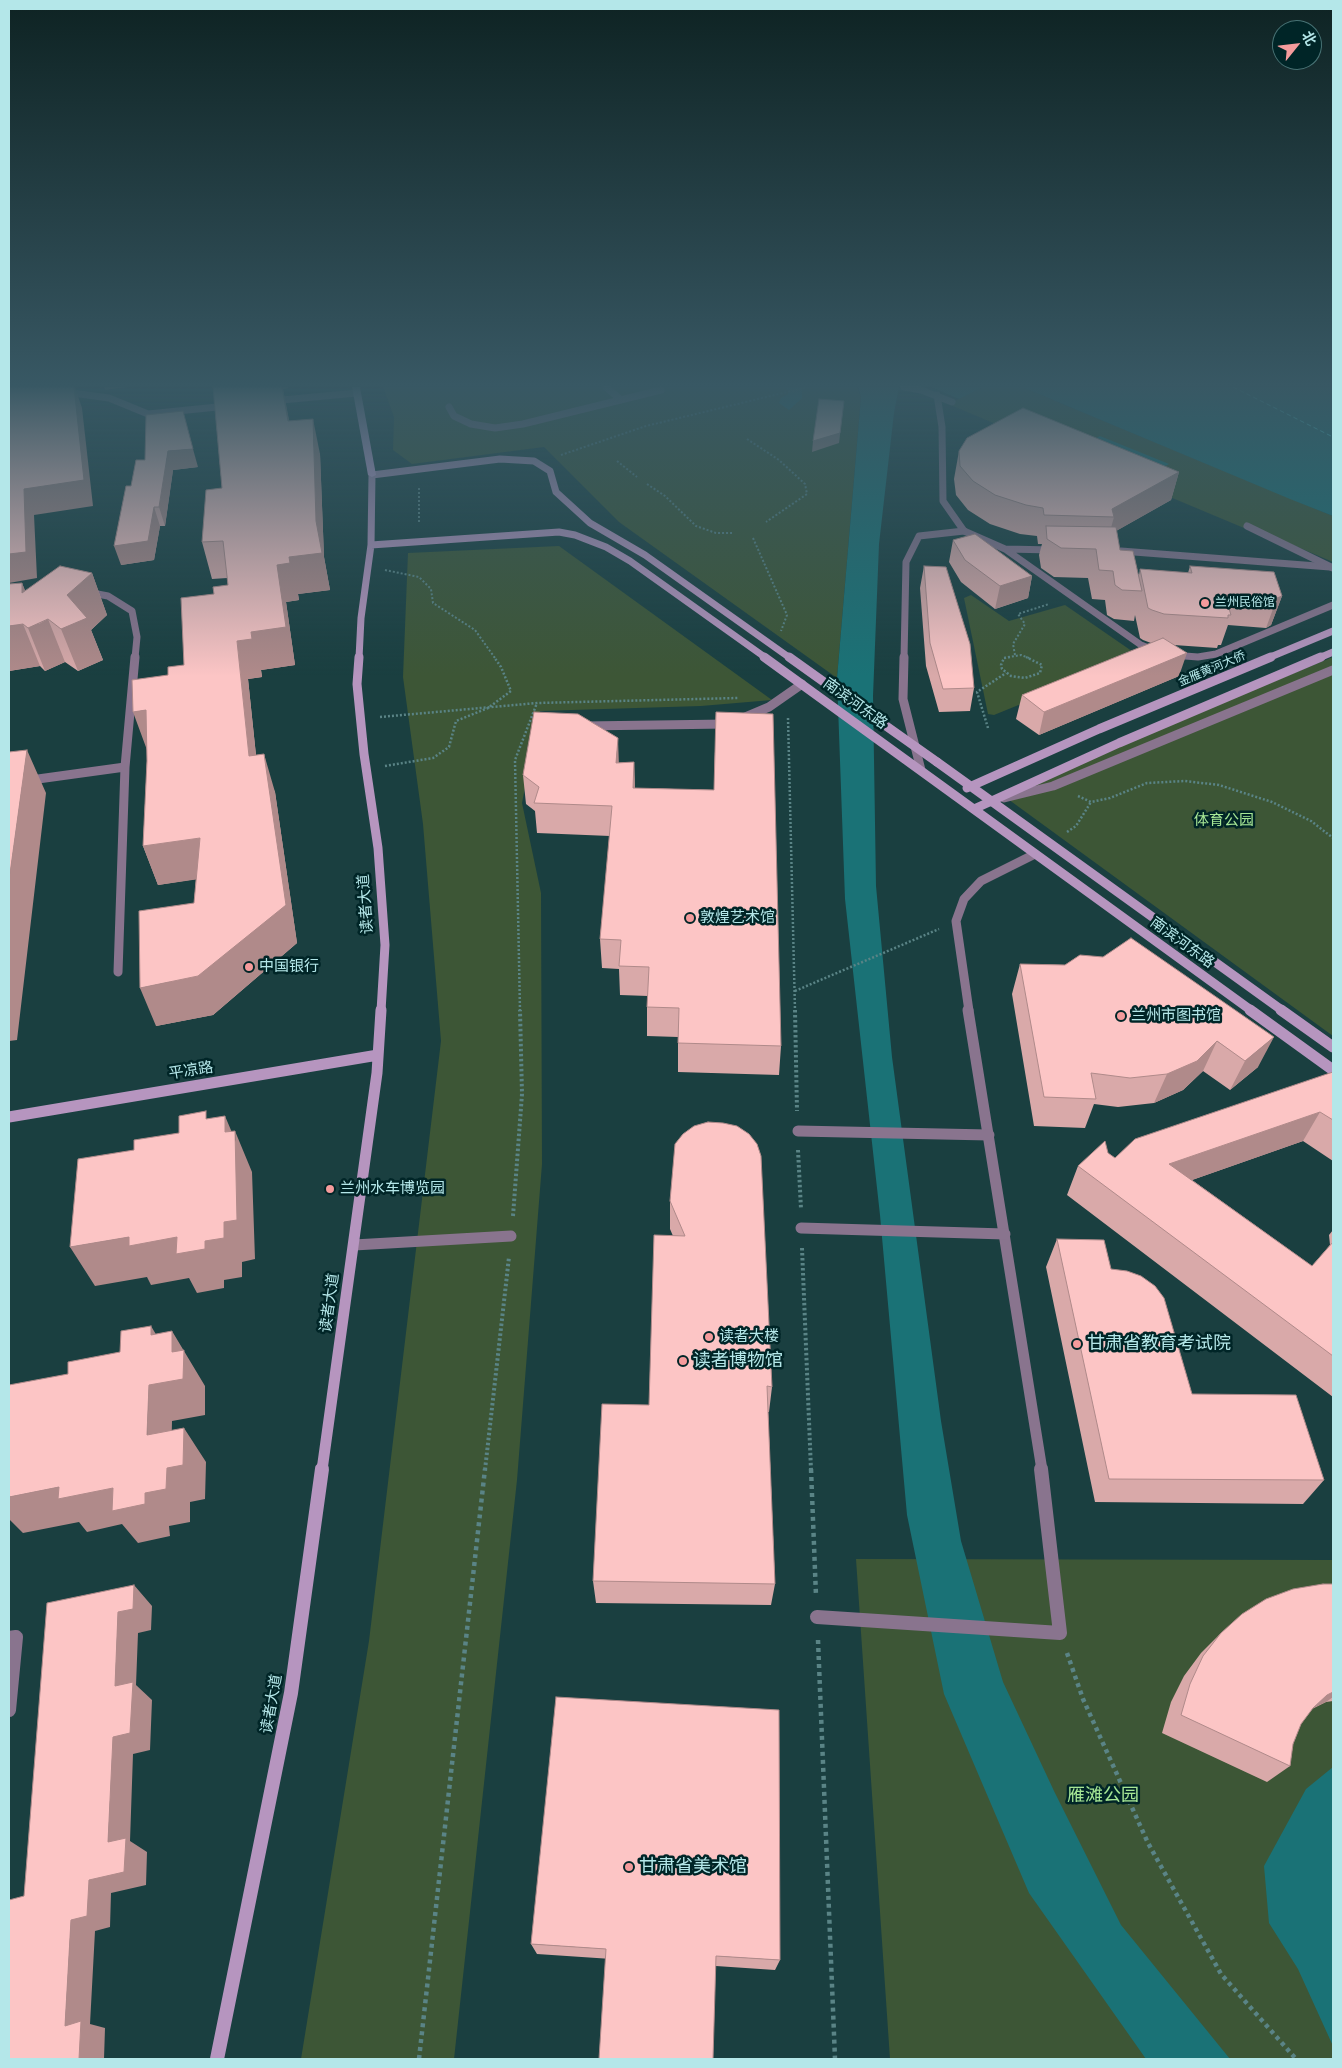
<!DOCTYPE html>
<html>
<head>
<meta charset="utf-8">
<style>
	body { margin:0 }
	#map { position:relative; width:1342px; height:2068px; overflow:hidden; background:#1a3f40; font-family:Helvetica,"Noto Sans SC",sans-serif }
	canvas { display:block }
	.frame { position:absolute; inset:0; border:10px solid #b4e7e9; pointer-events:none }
	.north { position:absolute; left:1272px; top:20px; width:50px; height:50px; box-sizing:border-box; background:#002527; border:1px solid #487375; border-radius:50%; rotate:61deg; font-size:14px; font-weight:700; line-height:20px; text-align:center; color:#b4e7e9 }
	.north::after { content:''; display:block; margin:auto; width:18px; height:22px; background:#f59b9c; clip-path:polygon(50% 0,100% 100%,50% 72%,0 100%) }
</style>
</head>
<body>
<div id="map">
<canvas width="1342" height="2068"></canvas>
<div class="frame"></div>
<div class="north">北</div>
</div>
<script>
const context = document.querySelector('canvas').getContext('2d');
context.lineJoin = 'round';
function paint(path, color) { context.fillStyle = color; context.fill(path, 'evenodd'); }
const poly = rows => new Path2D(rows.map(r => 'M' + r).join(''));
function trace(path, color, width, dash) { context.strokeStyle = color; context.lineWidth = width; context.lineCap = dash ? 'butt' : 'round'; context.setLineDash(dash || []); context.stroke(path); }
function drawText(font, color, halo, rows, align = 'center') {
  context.font = font + ' Helvetica,"Noto Sans SC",sans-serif'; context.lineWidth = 5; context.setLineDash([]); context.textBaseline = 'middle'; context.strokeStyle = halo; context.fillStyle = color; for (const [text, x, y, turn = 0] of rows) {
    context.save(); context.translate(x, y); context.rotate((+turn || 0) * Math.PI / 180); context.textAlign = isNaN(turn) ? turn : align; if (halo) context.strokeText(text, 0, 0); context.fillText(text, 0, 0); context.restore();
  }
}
paint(poly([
	[383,387,857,387,861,397,837,678,619,522,544,447,412,464,393,450,394,417],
	[983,387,1022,387,1333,516,1333,562,1248,526,1244,528,948,404],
	[559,546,772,700,701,706,540,711,522,803,541,893,542,1164,517,1480,454,2059,301,2059,369,1641,441,1041,423,824,403,677,408,553],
	[971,595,1009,621,1065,605,1139,656,994,715,988,714,964,598],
	[1333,657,1333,1036,1001,794],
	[856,1559,1333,1560,1333,2059,890,2059]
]), '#3d5636');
paint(poly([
	[784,387,799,387,802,389,802,398,789,410,779,403,781,398,788,394,788,390],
	[858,387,899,387,894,413,879,544,873,696,876,886,892,1057,941,1421,961,1541,1003,1682,1054,1791,1121,1925,1230,2059,1146,2059,1029,1893,944,1694,907,1515,880,1215,845,899,837,678,861,397],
	[931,387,983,387,959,399],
	[1022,387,1333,387,1333,516,1290,499],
	[1100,436,1169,464,1156,471,1087,443],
	[1333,1767,1333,2046,1298,1969,1269,1923,1264,1866,1306,1789]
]), '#1a7276');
trace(poly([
	[1233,387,1333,437]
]), '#4febf2', 1, [4.5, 3]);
trace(poly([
	[747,439,779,460,805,484,807,494,766,522],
	[561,455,646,426,808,387],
	[617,461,637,477],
	[647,484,665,496,696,526,716,533,732,533],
	[419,488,419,524],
	[753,538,787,615,781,631],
	[385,570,419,577,431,589,433,603,475,630,495,658],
	[1015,655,1013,644,1025,624,1018,614,1049,604],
	[1004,658,1021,655,1029,658]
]), '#5a8486', 2, [2, 2]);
trace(poly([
	[1010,657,1004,658,1001,665,1002,669,1011,676,1025,678,1040,673,1042,665,1026,657],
	[380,717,537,703,738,698],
	[788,718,795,1011],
	[988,728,977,692,1006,673],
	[385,766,433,758,449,747,456,721,488,708,511,691,501,667,494,657],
	[1078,796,1091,802,1110,798,1147,783,1185,781,1219,785,1272,802,1311,821,1333,838],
	[1067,832,1076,826,1091,802],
	[795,991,939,929],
	[520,1011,515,760,537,703]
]), '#5a8486', 2.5, [2, 2]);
trace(poly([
	[795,1010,797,1111],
	[798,1150,801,1209],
	[513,1216,522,1094,520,1010],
	[802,1248,811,1470],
	[485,1470,509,1257]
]), '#5a8486', 4, [2.5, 2.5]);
trace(poly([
	[811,1469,816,1596],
	[818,1640,835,2059],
	[1067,1653,1083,1699,1148,1843,1221,1974,1296,2059],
	[419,2059,485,1469]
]), '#5a8486', 4.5, [4, 4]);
trace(poly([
	[904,387,921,390,952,402],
	[65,392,109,398,148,414,227,406],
	[937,395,942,427,943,501,964,531,1005,549,1054,550],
	[271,401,357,393],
	[1005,549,1141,645,1156,651],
	[1121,551,1330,567],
	[1172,655,1198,657,1216,654,1333,605]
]), '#89748e', 7);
trace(poly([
	[743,718,769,707,802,684],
	[584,726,727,724],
	[1004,798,1053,786,1333,670],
	[969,1011,956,921,964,899,981,881,1035,854]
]), '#89748e', 9);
trace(poly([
	[968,1010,1042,1470],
	[354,1245,511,1236]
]), '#89748e', 11);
trace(poly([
	[817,1617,1060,1633,1041,1469],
	[9,1638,16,1637,9,1710]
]), '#89748e', 14);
trace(poly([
	[606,387,621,400],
	[449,407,454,416,471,424,495,428,523,424,661,390],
	[1247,526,1333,568],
	[904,658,906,562,919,536,964,531]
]), '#89748e', 7);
trace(poly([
	[904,657,903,699,921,770]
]), '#89748e', 9);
trace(poly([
	[798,1131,989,1135],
	[801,1228,1005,1234]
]), '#89748e', 11);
trace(poly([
	[87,592,108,596,132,611,137,637,135,658]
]), '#89748e', 7);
trace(poly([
	[9,783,125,767],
	[118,972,125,767,135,657]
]), '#89748e', 9);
trace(poly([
	[371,545,559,532,575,535,606,547,630,561,766,658],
	[359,658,361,618,371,545,372,475,500,459,534,461,550,471,556,492,590,523,645,555,790,658],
	[1268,658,1333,631],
	[1319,658,1333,652]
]), '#b695bf', 7);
trace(poly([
	[359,657,357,684,364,754,378,848,385,945,381,1011],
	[764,657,1252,1011],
	[789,657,831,687],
	[937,762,1283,1011],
	[967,788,1099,729,1271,657],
	[974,809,1119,743,1321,657]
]), '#b695bf', 9);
trace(poly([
	[1250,1010,1333,1070],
	[1281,1010,1333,1047],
	[9,1117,378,1055],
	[322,1470,377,1073,381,1010]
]), '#b695bf', 11);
trace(poly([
	[217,2059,291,1693,322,1469]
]), '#b695bf', 14);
paint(poly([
	[352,387,360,387,376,475,372,477,368,475,352,387]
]), '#d9aee5');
trace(poly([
	[831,687,937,762]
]), '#b695bf', 9);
paint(poly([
	[213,387,288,388,283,389,289,421,320,454,324,557,330,590,298,594,299,600,286,602,295,665,261,670,262,677,248,679,256,755,275,792,297,943,213,1015,156,1026,194,903,196,879,158,885,143,846,147,761,147,750,168,675,184,665,214,594,228,585,227,578,212,579,202,542,222,488],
	[959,451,1179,472,1171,500,1116,531,1120,550,1139,575,1140,569,1188,573,1190,566,1282,596,1271,625,1266,628,1228,625,1221,645,1218,645,1217,648,1174,645,1179,676,1039,735,1016,719,1022,695,1151,643,1143,640,1140,638,1135,615,1134,621,1114,619,1107,615,1105,600,1092,599,1088,578,1054,577,1041,568,1039,555,1042,544,1038,544,1037,536,1020,534,990,524,968,510,956,495,954,479],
	[136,460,198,467,173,470,165,526,160,526,154,560,121,565],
	[953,540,1032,576,1028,598,995,609,961,582,949,562],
	[924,566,974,688,970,711,939,712,926,666,920,588],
	[92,573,107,615,91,630,103,660,78,671,65,662,45,671,40,666,9,671,22,583,25,591],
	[716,712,781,1046,779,1075,678,1072,678,1037,647,1036,647,1007,648,996,620,995,619,969,602,968,600,939,610,836,537,833,535,811,526,804,523,775,618,763,634,762,635,788,714,790],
	[1080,955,1258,1067,1230,1090,1203,1071,1183,1090,1154,1103,1118,1107,1094,1104,1085,1128,1034,1126,1012,994,1020,964,1065,965],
	[1333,1072,1333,1161,1303,1141,1192,1180,1312,1266,1330,1245,1329,1235,1333,1230,1333,1397,1067,1195,1078,1166,1108,1153,1115,1158],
	[670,1201,772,1387,769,1412,768,1412,775,1584,771,1605,596,1603,593,1581,649,1405,673,1236,670,1229],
	[1057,1239,1111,1269,1192,1394,1324,1480,1303,1504,1095,1502,1046,1267],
	[1333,1584,1333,1701,1326,1702,1312,1709,1301,1724,1293,1744,1290,1766,1267,1782,1162,1733,1171,1702,1184,1676,1201,1653,1221,1633],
	[531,1944,780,1960,775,1970,716,1966,537,1954]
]), '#d9a9a9');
paint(poly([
	[74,387,75,387,82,408,93,506,34,515,37,578,9,583,9,554,24,489],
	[104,387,127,387,105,390],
	[216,387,288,387,288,388,283,389,296,456],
	[844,401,839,443,812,452,813,441],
	[313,419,320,454,324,557,330,590,298,594,299,600,286,602,295,665,261,670,262,677,248,679,260,794,249,756,237,641,251,632,277,565,289,557,316,521],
	[193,449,198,467,173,470,165,526,159,507,168,451],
	[1179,472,1171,500,1109,535,1114,517,1112,509],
	[154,507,160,526,154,560,121,565,114,546],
	[92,573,107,615,91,630,103,660,78,671,61,629,67,595],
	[1032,576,1028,598,995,609,1000,586],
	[22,583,39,624,48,619,65,662,45,671,28,628,22,593],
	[1282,596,1271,625,1266,628,1277,598],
	[23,624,40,666,9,671,9,626],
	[1187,653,1179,676,1039,735,1044,712],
	[146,710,159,748,147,750,133,712],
	[618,738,619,767,616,763],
	[27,750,46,793,17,1040,9,1041,9,881],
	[264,754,275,792,297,943,213,1015,156,1026,140,988,198,976],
	[634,762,635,792,633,788],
	[200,838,213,877,158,885,143,846],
	[1274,1037,1258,1067,1230,1090,1245,1061],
	[1217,1041,1203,1071,1183,1090,1154,1103,1167,1074],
	[1320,1112,1303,1141,1155,1193,1169,1164],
	[225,1116,236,1142,235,1131,252,1172,255,1259,242,1262,242,1277,224,1280,224,1288,197,1293,189,1278,151,1285,147,1277,95,1286,70,1247,129,1237,177,1237,205,1241,225,1132],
	[151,1326,173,1363,151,1335],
	[172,1331,205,1386,205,1415,172,1421,171,1467,184,1428,206,1462,205,1499,190,1502,190,1522,169,1526,170,1536,138,1543,122,1524,87,1532,79,1522,23,1533,9,1519,9,1497,59,1487,113,1488,145,1493,149,1385,172,1352],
	[134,1585,152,1606,151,1630,138,1633,136,1685,152,1700,150,1750,133,1754,130,1841,147,1852,146,1885,111,1893,110,1927,95,1931,90,2024,105,2028,104,2059,79,2059,65,2026,71,1920,89,1880,108,1842,118,1612],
	[1333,1692,1333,1697,1326,1702,1303,1713,1327,1695]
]), '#b08a8a');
const building = poly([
	[9,387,74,387,84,480,24,489,26,552,9,554,9,387],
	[213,387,282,387,288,421,313,419,316,521,322,553,289,557,290,563,277,565,286,627,251,632,252,639,237,641,249,756,264,754,286,905,198,976,140,988,139,911,194,903,200,838,143,846,147,761,146,710,133,712,132,680,168,675,168,667,184,665,181,598,214,594,213,587,228,585,223,541,202,542,206,490,222,488,213,387],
	[819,399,844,401,840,433,813,441,819,399],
	[1023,408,1179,472,1112,509,1114,517,1044,515,1043,508,1026,505,995,495,973,481,960,466,959,451,967,438,1023,408],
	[183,411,193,449,168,451,159,507,154,507,148,541,114,546,126,486,131,486,136,460,145,460,146,415,183,411],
	[1046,526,1116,527,1120,550,1133,551,1142,591,1122,590,1115,585,1113,571,1099,570,1096,549,1061,548,1047,539,1046,526],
	[975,534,1032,576,1000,586,965,560,953,540,975,534],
	[60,566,92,573,67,595,87,618,61,629,48,619,28,628,23,624,9,626,9,584,22,583,22,593,60,566],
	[924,566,946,567,970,644,974,688,943,689,930,643,924,566],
	[1190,566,1274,572,1282,596,1277,598,1225,595,1231,615,1228,615,1228,618,1164,614,1152,610,1148,608,1140,569,1192,573,1190,566],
	[1163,638,1187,653,1044,712,1022,695,1163,638],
	[534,712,578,714,618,738,616,763,634,762,633,788,714,790,716,712,773,714,781,1046,678,1043,679,1008,647,1007,649,967,619,966,621,940,600,939,612,806,534,803,539,787,523,775,534,712],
	[27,750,9,881,9,752,27,750],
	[1131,938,1274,1037,1245,1061,1217,1041,1197,1061,1167,1074,1130,1078,1091,1073,1096,1099,1044,1097,1020,964,1065,965,1080,955,1103,957,1131,938],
	[1333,1072,1333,1120,1320,1112,1169,1164,1312,1266,1333,1242,1333,1356,1078,1166,1105,1141,1108,1153,1115,1158,1135,1139,1333,1072],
	[206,1111,206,1119,225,1116,225,1132,235,1131,237,1220,224,1222,224,1238,205,1241,205,1249,176,1254,177,1237,129,1246,129,1237,70,1247,78,1159,134,1150,134,1140,179,1133,179,1116,206,1111],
	[708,1122,723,1123,737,1126,749,1134,757,1144,761,1156,772,1387,767,1386,775,1584,593,1581,602,1404,649,1405,654,1235,685,1236,670,1201,675,1144,683,1134,694,1126,708,1122],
	[1057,1239,1104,1240,1111,1269,1127,1271,1141,1276,1155,1286,1164,1298,1192,1394,1296,1395,1324,1480,1109,1479,1057,1239],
	[151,1326,151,1335,172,1331,172,1352,184,1350,183,1379,149,1385,147,1435,184,1428,183,1465,167,1468,166,1489,145,1493,145,1504,112,1511,113,1488,58,1499,59,1487,9,1497,9,1385,68,1374,68,1362,120,1352,121,1331,151,1326],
	[1323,1584,1333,1584,1333,1692,1327,1695,1313,1708,1301,1724,1293,1744,1290,1766,1181,1715,1190,1684,1203,1656,1221,1633,1242,1614,1266,1599,1293,1589,1323,1584],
	[134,1585,133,1609,118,1612,115,1686,133,1682,130,1733,113,1737,108,1842,126,1838,124,1872,89,1880,87,1916,71,1920,65,2026,81,2021,79,2059,9,2059,9,1900,24,1896,47,1603,134,1585],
	[556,1697,779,1710,780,1960,716,1956,713,2059,599,2059,606,1949,531,1944,556,1697]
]);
paint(building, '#fcc5c5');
trace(building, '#b08a8a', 1);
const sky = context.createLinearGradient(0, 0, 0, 676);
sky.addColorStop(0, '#0e2323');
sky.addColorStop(0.57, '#385864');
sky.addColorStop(1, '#38586400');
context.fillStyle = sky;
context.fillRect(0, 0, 1342, 676);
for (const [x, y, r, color] of [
	[1205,603,5,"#f59b9c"],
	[690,918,5,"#f59b9c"],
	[249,967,5,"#f59b9c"],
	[1121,1016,5,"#f59b9c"],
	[330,1189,5,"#f59b9c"],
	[709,1337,5,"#f59b9c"],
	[1077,1344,5,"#f59b9c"],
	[683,1361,5,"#f59b9c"],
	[629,1867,5,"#f59b9c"]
]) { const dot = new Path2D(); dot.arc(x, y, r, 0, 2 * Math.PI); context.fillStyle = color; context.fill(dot); trace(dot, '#002527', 2); }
drawText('12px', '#b4e7e9', '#002527', [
	["兰州民俗馆",1215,603]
], 'left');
drawText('12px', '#b4e7e9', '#002527', [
	["金雁黄河大侨",1212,669,-23]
]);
drawText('15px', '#b4e7e9', '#002527', [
	["南滨河东路",855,704,36],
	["读者大道",366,904,-94],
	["南滨河东路",1182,943,36],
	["平凉路",191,1071,-9],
	["读者大道",330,1303,-82],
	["读者大道",272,1704,-80]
]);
drawText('15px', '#a6e795', '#002527', [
	["体育公园",1224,821]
]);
drawText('15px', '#b4e7e9', '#002527', [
	["敦煌艺术馆",700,918],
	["中国银行",259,967],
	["兰州市图书馆",1131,1016],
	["兰州水车博览园",340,1189],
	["读者大楼",719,1337]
], 'left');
drawText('18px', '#b4e7e9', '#002527', [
	["甘肃省教育考试院",1087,1344],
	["读者博物馆",693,1361],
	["甘肃省美术馆",639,1867]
], 'left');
drawText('18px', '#a6e795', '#002527', [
	["雁滩公园",1103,1796]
]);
</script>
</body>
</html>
